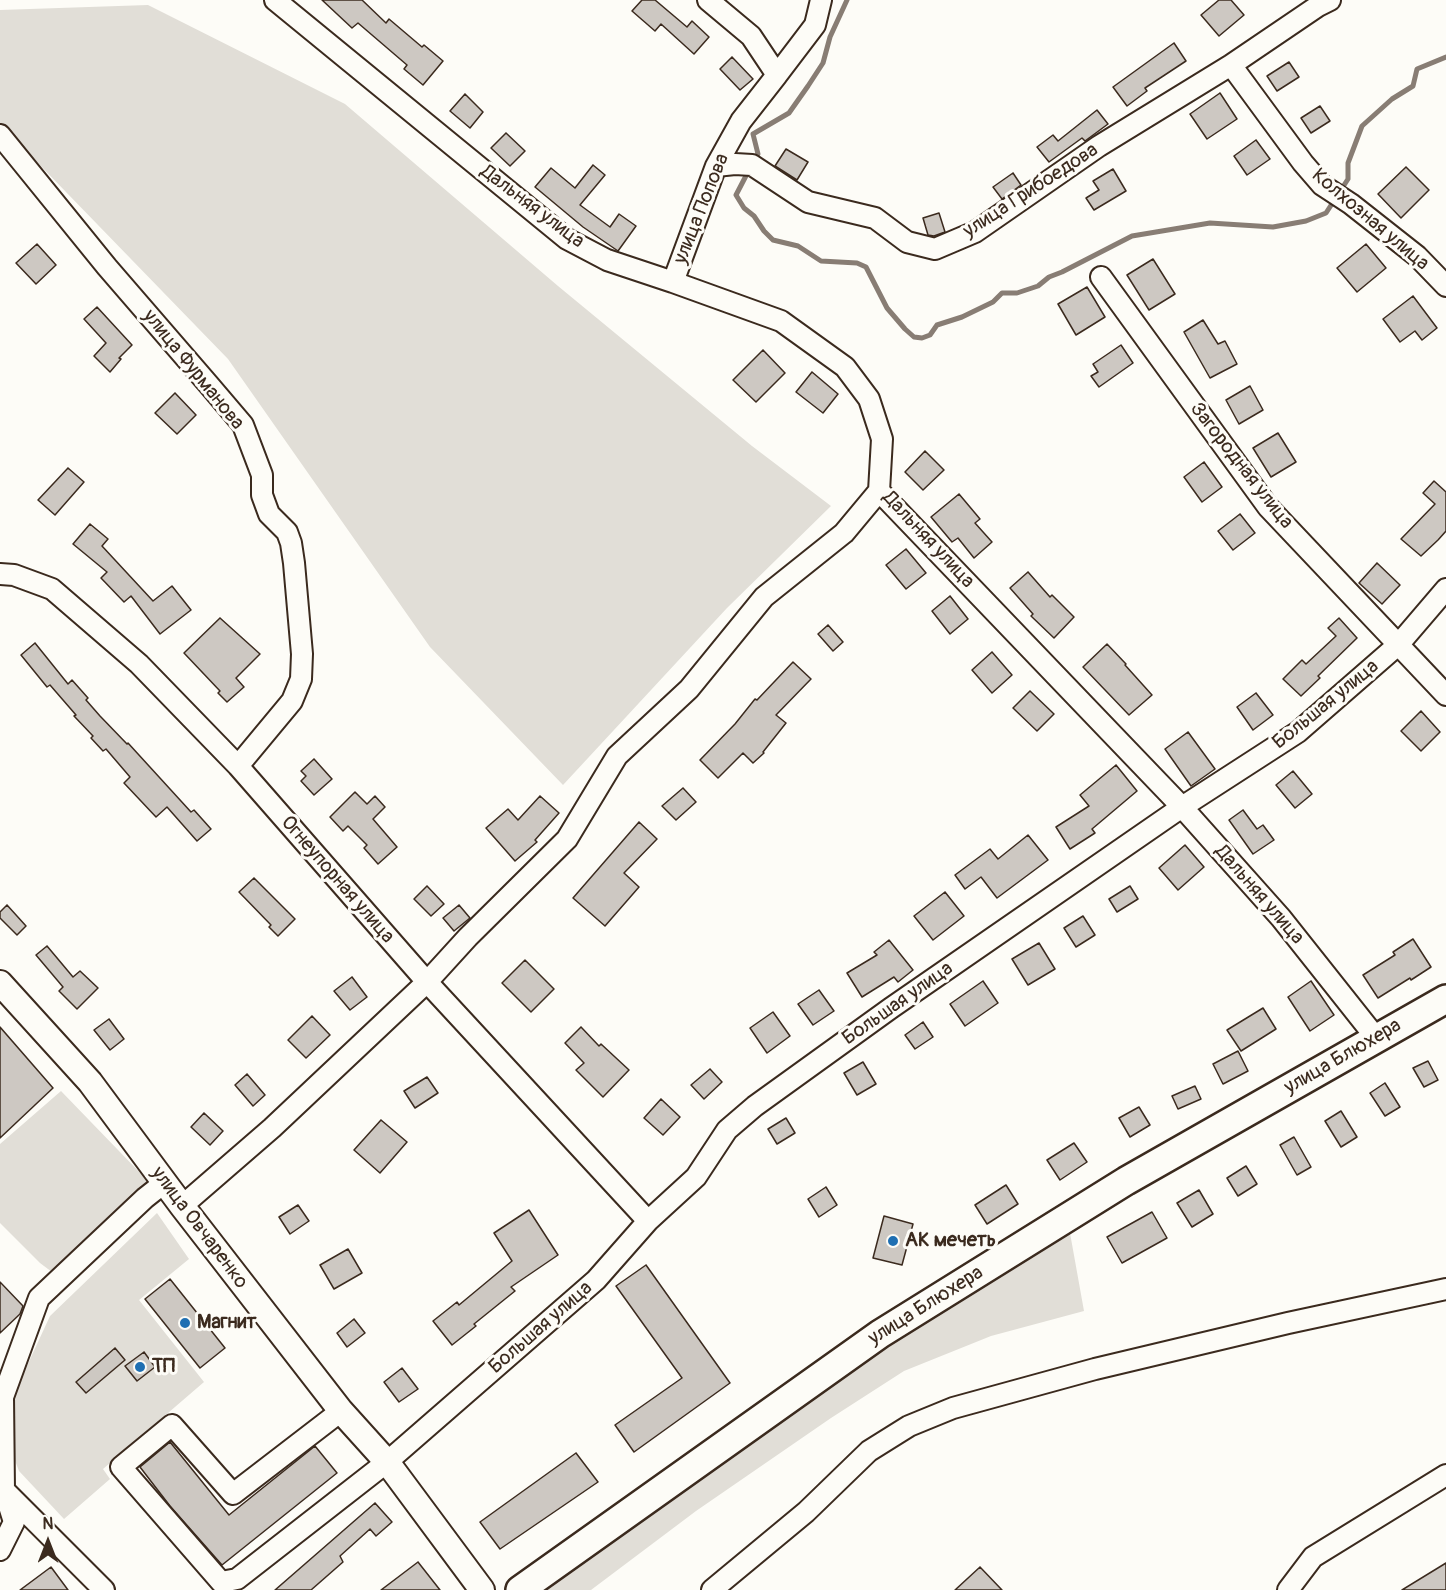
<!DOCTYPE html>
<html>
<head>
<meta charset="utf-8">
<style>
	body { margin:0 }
	#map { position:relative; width:1446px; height:1590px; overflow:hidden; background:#fdfcf7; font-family:Pangolin,sans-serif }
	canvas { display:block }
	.north { position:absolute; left:18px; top:1512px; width:60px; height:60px; -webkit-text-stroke:4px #fdfcf7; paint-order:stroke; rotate:0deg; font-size:16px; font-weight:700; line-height:24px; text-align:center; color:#3b2a1e }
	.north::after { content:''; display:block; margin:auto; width:21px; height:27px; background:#3b2a1e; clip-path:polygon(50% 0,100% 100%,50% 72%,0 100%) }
</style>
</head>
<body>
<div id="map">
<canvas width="1446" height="1590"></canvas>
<div class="north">N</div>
</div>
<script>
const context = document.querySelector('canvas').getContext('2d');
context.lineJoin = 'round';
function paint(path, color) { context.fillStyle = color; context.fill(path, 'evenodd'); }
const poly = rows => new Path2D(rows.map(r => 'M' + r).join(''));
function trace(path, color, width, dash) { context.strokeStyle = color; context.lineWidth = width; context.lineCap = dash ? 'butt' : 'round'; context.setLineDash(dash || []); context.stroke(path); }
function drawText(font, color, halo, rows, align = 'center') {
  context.font = font + ' Pangolin,sans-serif'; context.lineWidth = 6; context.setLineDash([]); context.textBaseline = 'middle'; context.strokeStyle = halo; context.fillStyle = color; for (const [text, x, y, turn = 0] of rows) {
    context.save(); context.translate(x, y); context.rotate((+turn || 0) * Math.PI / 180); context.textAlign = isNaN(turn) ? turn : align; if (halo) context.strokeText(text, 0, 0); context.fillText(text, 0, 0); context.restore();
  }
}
paint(poly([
	[148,5,345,104,558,286,752,446,831,506,727,608,563,785,430,647,228,359,0,124,0,10],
	[61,1091,148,1181,52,1272,40,1263,0,1223,0,1144],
	[157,1213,189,1259,139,1300,204,1382,103,1469,110,1479,64,1519,19,1471,11,1450,14,1394,50,1316],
	[1070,1233,1084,1311,991,1336,904,1371,831,1418,696,1511,591,1590,542,1590,900,1333]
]), '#e1ded7');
trace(poly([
	[754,162,758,154,753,134,789,113,808,86,823,63,830,37,847,0],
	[749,170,736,195,744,208,754,216,764,231,773,240,798,246,821,261,857,263,866,267,887,308,905,329,914,337,922,338,930,335,937,325,962,317,993,302,1002,293,1017,293,1038,286,1049,277,1062,272,1132,236,1210,223,1273,227,1306,221,1326,213,1348,179,1348,163,1362,126,1392,99,1413,86,1417,69,1446,57]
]), '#887d74', 5);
const building = poly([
	[322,0,362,0,386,23,389,19,422,47,424,45,443,61,423,85,404,69,407,65,358,23,352,28,322,0],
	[642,0,655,0,687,27,692,21,709,37,694,54,661,24,655,31,632,11,642,0],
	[1219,0,1231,0,1244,15,1219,36,1201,15,1219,0],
	[1174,43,1186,61,1145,88,1147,91,1127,106,1113,87,1174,43],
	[732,57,753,79,740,90,720,69,732,57],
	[1289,62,1299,77,1277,91,1267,76,1289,62],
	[1220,93,1237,119,1207,139,1190,114,1220,93],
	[465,94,483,112,470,128,450,111,465,94],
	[1320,106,1330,121,1311,133,1301,118,1320,106],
	[1097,110,1108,124,1085,141,1082,138,1049,162,1037,147,1053,135,1058,141,1097,110],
	[506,133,525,151,510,166,491,148,506,133],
	[1256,140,1270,159,1247,175,1234,156,1256,140],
	[786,149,808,162,797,180,775,166,786,149],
	[593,165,605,175,580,205,610,227,619,214,636,226,618,251,583,227,535,187,551,168,575,188,593,165],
	[1406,167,1429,190,1401,218,1378,194,1406,167],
	[1113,169,1126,191,1094,210,1086,198,1099,190,1093,181,1113,169],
	[1013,173,1021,185,1002,199,993,187,1013,173],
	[939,213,945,232,934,236,928,235,923,218,939,213],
	[37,244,56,265,36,284,16,263,37,244],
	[1366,244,1386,268,1357,292,1337,268,1366,244],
	[1153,259,1175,294,1149,310,1127,275,1153,259],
	[1087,287,1105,317,1076,335,1058,304,1087,287],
	[1413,296,1437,328,1422,340,1415,331,1400,342,1383,319,1413,296],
	[97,307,132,345,119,358,121,359,110,372,94,356,106,343,84,319,97,307],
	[1203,320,1218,344,1225,341,1237,364,1210,378,1184,332,1203,320],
	[1121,345,1133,363,1099,387,1091,376,1098,372,1093,364,1121,345],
	[763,350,785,373,756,402,733,380,763,350],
	[812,372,838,394,823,413,796,392,812,372],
	[1250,386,1263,410,1239,424,1226,400,1250,386],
	[175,393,196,415,177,434,155,413,175,393],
	[1278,433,1296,462,1271,477,1253,448,1278,433],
	[925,451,944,470,923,490,905,472,925,451],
	[1204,462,1222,487,1202,502,1184,477,1204,462],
	[68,468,84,482,55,515,38,500,68,468],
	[1434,481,1446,492,1446,531,1438,540,1421,556,1401,539,1435,504,1423,493,1434,481],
	[959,494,980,519,975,523,992,542,974,558,958,538,952,542,931,517,959,494],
	[1240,514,1255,533,1233,550,1218,531,1240,514],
	[90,524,108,539,102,546,153,601,172,586,191,610,160,634,131,596,124,602,101,578,107,572,73,544,90,524],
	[906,549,926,573,906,589,886,565,906,549],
	[1377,563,1400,585,1382,604,1359,583,1377,563],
	[1028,572,1050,597,1052,595,1074,617,1054,638,1031,616,1033,614,1010,588,1028,572],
	[950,596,968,619,950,634,932,611,950,596],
	[220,618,260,654,236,678,244,687,227,702,218,693,220,691,184,653,220,618],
	[1339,618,1357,638,1318,676,1320,678,1301,696,1283,679,1302,660,1306,664,1336,636,1328,628,1339,618],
	[828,625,843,642,833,651,818,634,828,625],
	[35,643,68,684,72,680,88,698,86,700,100,716,127,744,128,743,191,812,194,810,211,829,197,841,167,807,156,817,124,783,130,777,106,749,103,751,91,738,93,736,74,716,76,715,50,685,47,687,21,655,35,643],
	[1107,644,1126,664,1125,665,1152,695,1129,715,1083,667,1107,644],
	[992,652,1012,675,992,693,972,670,992,652],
	[793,662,811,679,776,715,786,723,763,752,764,753,753,763,743,753,718,778,700,760,735,724,755,699,757,700,793,662],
	[1030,691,1054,714,1037,731,1013,708,1030,691],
	[1256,693,1273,715,1253,730,1237,707,1256,693],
	[1421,711,1440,732,1421,751,1401,731,1421,711],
	[1188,732,1215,769,1191,786,1165,749,1188,732],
	[314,759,332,779,314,795,301,781,306,776,301,771,314,759],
	[1116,765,1137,791,1092,829,1095,833,1070,849,1056,827,1089,806,1080,795,1116,765],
	[1293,771,1312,794,1295,808,1276,785,1293,771],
	[683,788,696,802,676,820,662,806,683,788],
	[355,792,367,804,375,796,385,807,373,819,397,847,378,864,364,848,367,845,348,826,343,831,330,817,355,792],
	[540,796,559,813,535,840,537,842,515,861,486,828,508,809,518,820,540,796],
	[1243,810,1257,829,1263,825,1274,840,1253,854,1229,820,1243,810],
	[639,822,657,839,624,873,639,887,605,926,573,898,639,822],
	[1028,835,1048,860,997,898,981,877,965,889,955,875,990,849,998,859,1028,835],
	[1185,845,1204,867,1178,890,1159,868,1185,845],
	[254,878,295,919,278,936,269,927,271,925,239,892,254,878],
	[427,886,444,904,431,916,414,899,427,886],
	[1130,886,1138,899,1117,912,1109,899,1130,886],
	[945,892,964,916,933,940,914,916,945,892],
	[7,905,26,926,17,935,0,918,0,912,7,905],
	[459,905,470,918,454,931,443,918,459,905],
	[1083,916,1095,935,1076,947,1064,928,1083,916],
	[1413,939,1431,967,1411,980,1410,978,1378,998,1363,975,1395,955,1393,952,1413,939],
	[889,940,913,970,898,982,894,977,862,997,847,973,877,955,874,952,889,940],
	[1039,943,1055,969,1028,985,1012,959,1039,943],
	[47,946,73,977,80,971,98,988,77,1009,59,991,63,987,36,955,47,946],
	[525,960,554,989,531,1012,502,983,525,960],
	[352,977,367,997,350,1010,334,991,352,977],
	[983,981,998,1003,965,1026,950,1004,983,981],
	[1311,981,1334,1015,1310,1031,1288,997,1311,981],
	[819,990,834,1011,813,1025,798,1004,819,990],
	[1263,1008,1276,1029,1241,1051,1227,1030,1263,1008],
	[773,1012,790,1036,767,1053,750,1028,773,1012],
	[312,1016,330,1035,306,1058,288,1040,312,1016],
	[109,1019,124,1039,110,1050,94,1030,109,1019],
	[923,1022,933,1037,915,1049,905,1035,923,1022],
	[0,1027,53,1088,0,1138,0,1027],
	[581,1027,599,1046,601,1044,629,1070,603,1097,576,1070,584,1063,565,1043,581,1027],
	[1238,1051,1248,1071,1223,1084,1213,1064,1238,1051],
	[1428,1061,1438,1080,1424,1087,1413,1068,1428,1061],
	[863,1062,876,1084,857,1095,844,1073,863,1062],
	[710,1069,722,1082,704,1099,691,1085,710,1069],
	[247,1074,265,1095,253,1106,235,1085,247,1074],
	[427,1077,438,1093,415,1108,404,1091,427,1077],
	[1385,1083,1400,1107,1385,1116,1370,1093,1385,1083],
	[1195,1086,1201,1099,1178,1109,1172,1096,1195,1086],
	[661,1099,680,1117,663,1135,644,1118,661,1099],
	[1139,1107,1150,1125,1130,1137,1119,1118,1139,1107],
	[1341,1111,1357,1137,1341,1147,1325,1121,1341,1111],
	[204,1113,223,1131,210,1145,191,1127,204,1113],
	[786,1118,795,1133,777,1144,768,1129,786,1118],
	[381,1120,407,1142,380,1173,354,1150,381,1120],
	[1294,1137,1311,1167,1297,1175,1280,1145,1294,1137],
	[1074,1143,1087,1162,1060,1180,1047,1160,1074,1143],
	[1246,1166,1257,1184,1238,1196,1227,1178,1246,1166],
	[1006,1185,1018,1204,987,1224,975,1205,1006,1185],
	[826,1187,837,1205,819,1217,808,1199,826,1187],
	[1199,1190,1213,1214,1192,1227,1177,1203,1199,1190],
	[298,1205,309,1221,290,1234,279,1217,298,1205],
	[529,1210,558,1255,511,1287,515,1291,474,1324,476,1326,452,1345,433,1321,457,1302,459,1305,512,1261,494,1233,529,1210],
	[1152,1212,1167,1238,1122,1263,1107,1237,1152,1212],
	[884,1216,913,1224,902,1265,873,1258,884,1216],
	[348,1249,362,1273,334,1289,320,1265,348,1249],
	[646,1265,730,1383,634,1452,615,1425,682,1378,616,1286,646,1265],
	[170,1279,225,1348,200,1368,145,1299,170,1279],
	[0,1282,23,1306,20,1314,0,1333,0,1282],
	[354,1319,365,1333,347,1347,337,1333,354,1319],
	[115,1348,125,1360,86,1393,76,1382,115,1348],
	[144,1352,155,1367,137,1381,125,1366,144,1352],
	[402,1368,418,1389,399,1402,384,1382,402,1368],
	[170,1442,229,1515,315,1446,337,1473,222,1565,170,1506,140,1467,170,1442],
	[576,1453,598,1482,500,1549,480,1522,576,1453],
	[375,1503,392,1522,376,1536,370,1529,340,1556,343,1562,311,1590,275,1590,375,1503],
	[418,1562,440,1590,381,1590,418,1562],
	[1446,1563,1446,1590,1402,1590,1446,1563],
	[51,1567,68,1590,20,1590,51,1567],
	[980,1567,1002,1590,955,1590,980,1567]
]);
paint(building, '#cdc8c2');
trace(building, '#3b2a1e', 1.5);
const minor = poly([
	[275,0,567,239,607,260,673,282,781,321,845,367,869,399,882,439,879,491,1182,807,1281,918,1377,1039],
	[1231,65,1303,163,1322,185,1351,204,1417,256,1446,286],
	[777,75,815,25,821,0],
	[0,135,107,267,209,385,243,425,262,475,262,495,269,514,287,532,291,543,294,563,302,654,301,679,292,701,238,766],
	[716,166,735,164,752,165,808,202,875,218,907,242,935,249,975,232,1099,146,1231,65,1318,6,1330,0],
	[1101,277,1268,507,1446,695],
	[673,282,716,166,741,121,777,75,751,36,708,0],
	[0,574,14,575,52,589,139,664,238,766,427,982,648,1221],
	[182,1206,272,1128,427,982,468,937,567,839,617,756,689,689,764,597,844,533,879,491],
	[341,1411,233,1494,172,1425,121,1467,221,1582,237,1579,387,1462,596,1280,648,1221,696,1177,727,1130,755,1106,891,1008,1182,807,1298,732,1399,644,1446,589],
	[6,1492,104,1590],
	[0,1550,14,1522,4,1490,3,1397,39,1298,145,1198,164,1183],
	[712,1590,806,1512,869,1451,909,1426,953,1408,1095,1369,1288,1323,1446,1289],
	[1288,1590,1313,1557,1446,1475]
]);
const tertiary = poly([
	[0,983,90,1082,182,1206,341,1411,387,1462,482,1590]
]);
const secondary = poly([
	[520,1590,880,1334,1126,1181,1446,999]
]);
trace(minor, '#3b2a1e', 24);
trace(tertiary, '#3b2a1e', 28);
trace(secondary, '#3b2a1e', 32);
trace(minor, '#fdfcf7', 20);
trace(tertiary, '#fdfcf7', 24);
trace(secondary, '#fdfcf7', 27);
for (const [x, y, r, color] of [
	[893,1241,6,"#1f6fb2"],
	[185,1323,6,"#1f6fb2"],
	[140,1367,6,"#1f6fb2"]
]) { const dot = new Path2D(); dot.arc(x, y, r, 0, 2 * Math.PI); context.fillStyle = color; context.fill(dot); trace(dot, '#fdfcf7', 2); }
drawText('20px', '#3b2a1e', '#fdfcf7', [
	["улица Грибоедова",1031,191,-33],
	["Дальняя улица",532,207,37],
	["улица Попова",702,209,-68],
	["Колхозная улица",1370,220,40],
	["улица Фурманова",193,370,51],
	["Загородная улица",1241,466,52],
	["Дальняя улица",928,540,47],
	["Большая улица",1326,705,-39],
	["Огнеупорная улица",337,880,49],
	["Дальняя улица",1259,895,49],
	["Большая улица",898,1004,-35],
	["улица Блюхера",1343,1057,-30],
	["улица Овчаренко",199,1228,53],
	["улица Блюхера",926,1306,-32],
	["Большая улица",541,1328,-41]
]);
drawText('bold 20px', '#3b2a1e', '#fdfcf7', [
	["АК мечеть",905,1241],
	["Магнит",197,1323],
	["ТП",152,1367]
], 'left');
</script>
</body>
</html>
